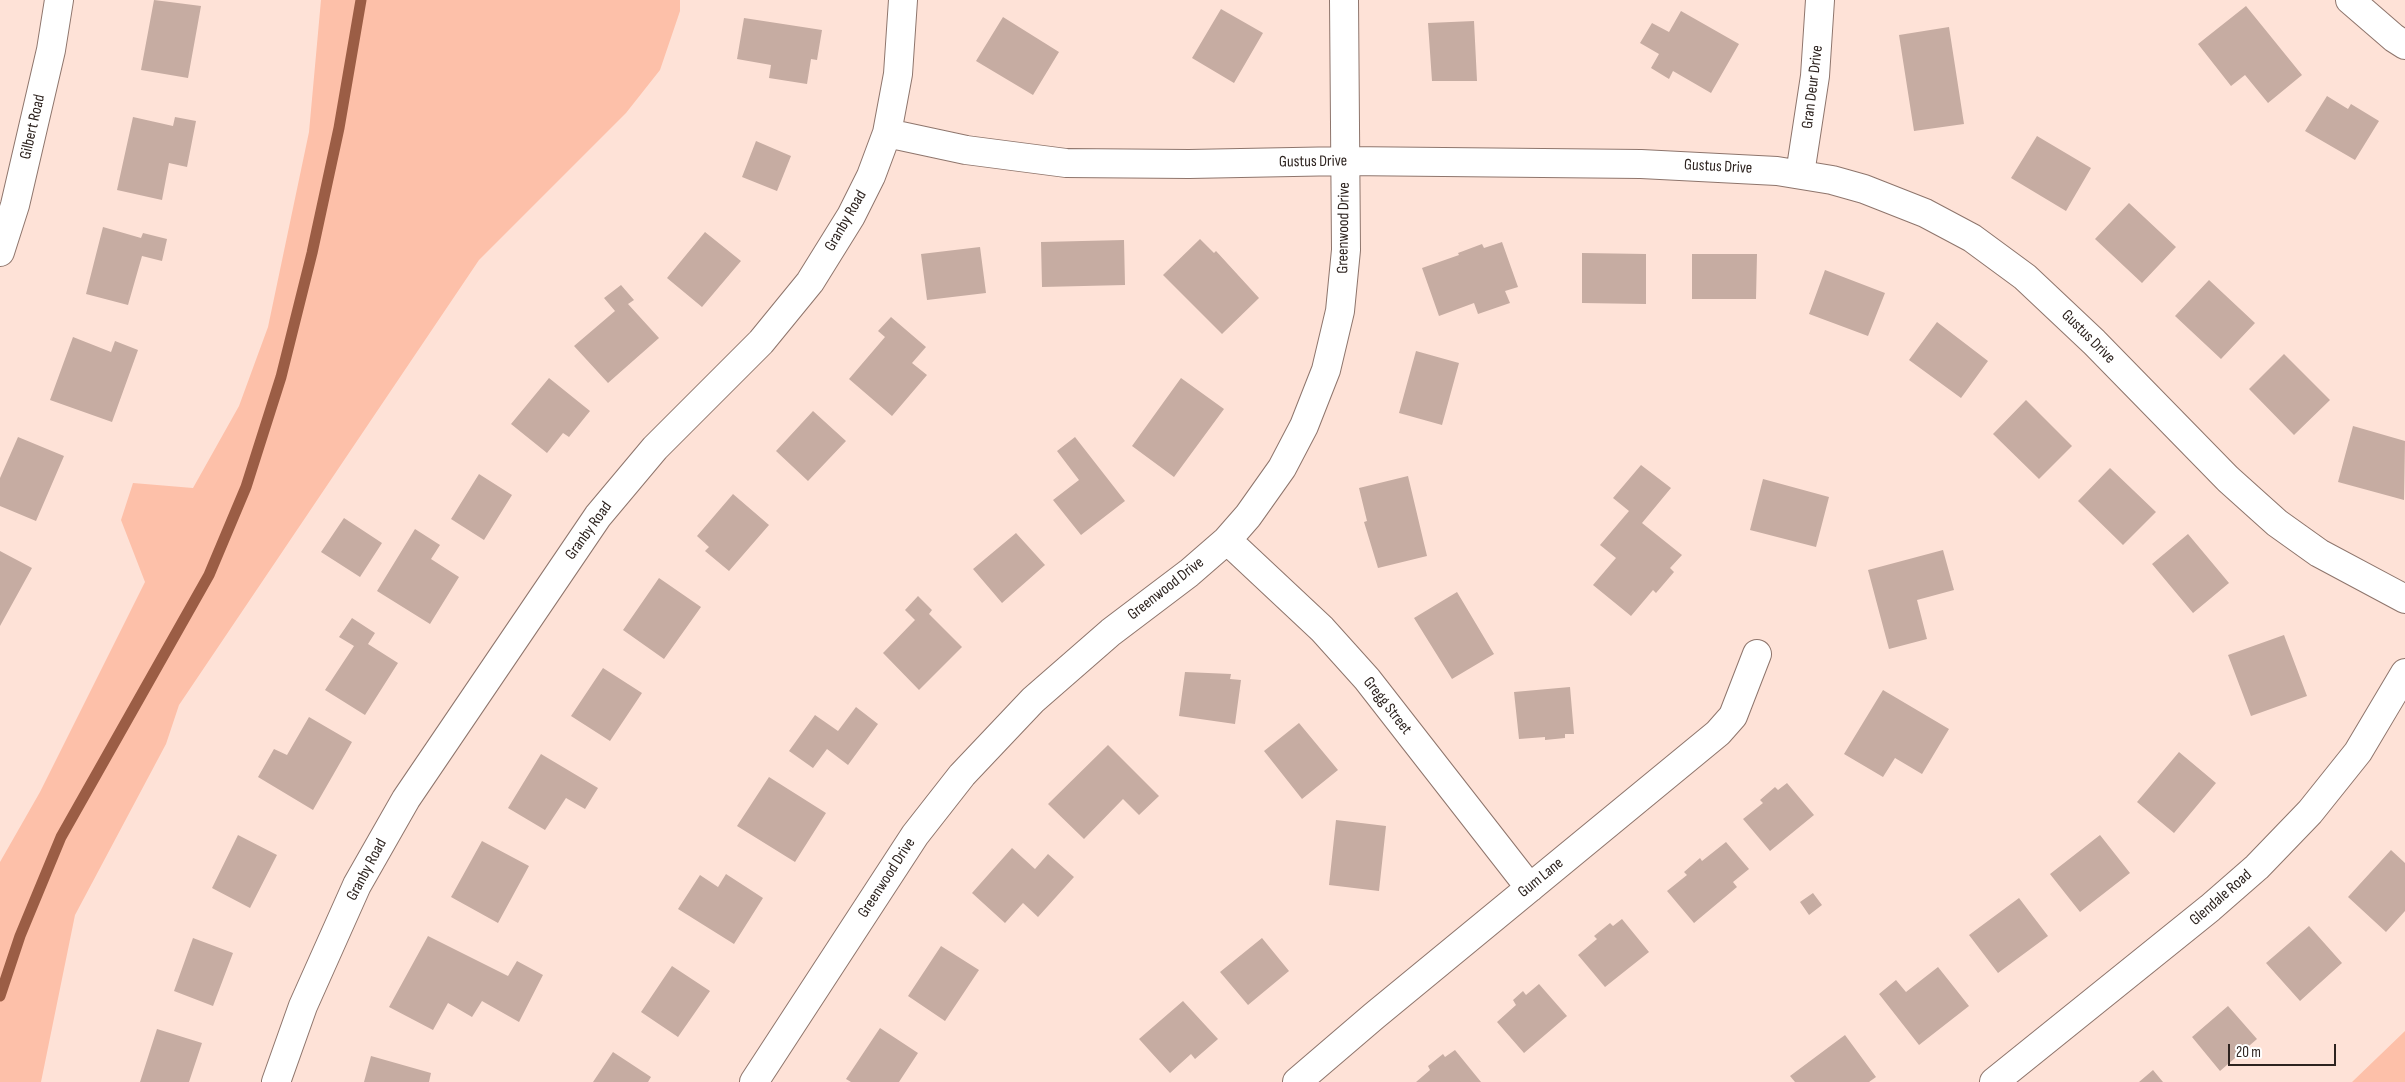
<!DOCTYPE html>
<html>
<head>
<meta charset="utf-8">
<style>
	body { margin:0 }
	#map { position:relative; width:2405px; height:1082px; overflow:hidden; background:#fee2d7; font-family:"Sofia Sans Condensed",sans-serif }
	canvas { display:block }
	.scale { position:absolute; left:2228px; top:1044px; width:108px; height:22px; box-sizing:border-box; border:2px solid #2d231f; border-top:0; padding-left:6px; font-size:15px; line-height:18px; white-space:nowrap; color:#2d231f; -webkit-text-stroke:4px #fff; paint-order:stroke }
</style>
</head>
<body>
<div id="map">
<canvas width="2405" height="1082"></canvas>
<div class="scale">20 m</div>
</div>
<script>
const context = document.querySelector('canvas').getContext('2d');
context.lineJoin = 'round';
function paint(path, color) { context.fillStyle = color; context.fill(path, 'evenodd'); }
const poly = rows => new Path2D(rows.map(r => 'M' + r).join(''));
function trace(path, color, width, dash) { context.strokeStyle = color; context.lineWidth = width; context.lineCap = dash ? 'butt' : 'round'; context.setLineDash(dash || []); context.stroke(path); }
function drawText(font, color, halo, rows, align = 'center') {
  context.font = font + ' "Sofia Sans Condensed",sans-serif'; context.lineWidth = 4; context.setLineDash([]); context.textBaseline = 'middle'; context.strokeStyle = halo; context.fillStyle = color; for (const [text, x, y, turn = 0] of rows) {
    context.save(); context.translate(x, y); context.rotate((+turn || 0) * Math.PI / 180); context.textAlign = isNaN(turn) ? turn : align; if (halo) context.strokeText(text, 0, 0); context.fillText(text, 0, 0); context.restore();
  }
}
paint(poly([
	[321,0,680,0,680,11,660,70,626,113,479,260,179,705,166,744,75,915,41,1082,0,1082,0,862,40,792,145,582,121,520,133,483,193,488,239,406,268,327,309,132],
	[2405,1031,2405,1082,2352,1082]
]), '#fdc0a9');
trace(poly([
	[0,996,20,936,61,837,209,575,246,487,281,377,312,253,339,128,361,0]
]), '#9b5d45', 11);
paint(poly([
	[154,0,201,6,188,78,141,70],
	[2246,6,2302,75,2268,103,2245,75,2231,86,2198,44],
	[1221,9,1263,33,1234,83,1192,58],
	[1681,11,1739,44,1711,93,1673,71,1669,79,1651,68,1659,54,1640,43,1652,23,1669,32],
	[1003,17,1059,52,1033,95,976,61],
	[744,18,822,30,817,60,811,59,807,84,769,78,771,65,737,59],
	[1474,21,1477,81,1432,81,1428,23],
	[1949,27,1964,124,1914,131,1899,35],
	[2327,96,2348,109,2351,104,2379,121,2355,160,2305,131],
	[133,117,173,126,175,117,196,121,187,167,169,163,162,200,117,190],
	[2037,136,2091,168,2066,211,2011,178],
	[756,141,791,156,777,191,742,177],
	[2129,203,2176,247,2142,283,2095,239],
	[103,227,141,238,143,233,167,239,162,261,142,256,128,305,86,294],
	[705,232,741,261,702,307,667,278],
	[1200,239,1214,253,1216,251,1259,298,1222,334,1163,275],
	[1124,240,1125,285,1042,287,1041,242],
	[1502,242,1518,287,1505,291,1510,303,1478,314,1474,303,1439,316,1422,268,1459,255,1458,253,1482,244,1484,248],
	[980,247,986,293,927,300,921,254],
	[1582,253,1646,254,1646,304,1582,303],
	[1692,254,1757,254,1756,299,1692,299],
	[1825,270,1885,293,1868,336,1809,314],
	[2209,280,2255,323,2221,359,2175,316],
	[621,285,634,300,628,304,659,338,608,383,574,346,615,311,604,298],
	[891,317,926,347,912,363,927,375,892,416,849,379,885,337,878,331],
	[1937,322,1988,361,1961,398,1909,360],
	[73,337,111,352,115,341,138,350,112,422,50,400],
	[1416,351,1459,363,1442,425,1399,413],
	[2284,354,2330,400,2294,435,2249,389],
	[549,378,590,411,569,437,563,433,547,453,511,424],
	[1181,378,1224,409,1174,477,1132,446],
	[2026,400,2072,446,2039,479,1993,434],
	[813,411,846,441,808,481,776,451],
	[2353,426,2405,441,2404,500,2338,482],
	[18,437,64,456,36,521,0,506,0,478],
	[1075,437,1125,501,1081,535,1053,500,1079,480,1057,451],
	[1641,465,1671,488,1642,523,1682,555,1670,568,1674,572,1656,593,1653,590,1631,616,1593,585,1616,558,1600,545,1629,511,1613,498],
	[2110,468,2156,512,2123,545,2078,501],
	[479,474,512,495,484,540,451,519],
	[1408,476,1427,556,1378,568,1364,522,1367,521,1359,488],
	[1763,479,1829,497,1816,547,1750,530],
	[733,494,769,525,729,571,705,551,709,547,697,536],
	[344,518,382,543,360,577,321,552],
	[415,529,440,545,431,559,459,577,430,624,377,591],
	[1016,533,1045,565,1002,603,973,569],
	[2188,534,2229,583,2193,613,2152,564],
	[1943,550,1954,590,1917,600,1927,639,1889,649,1868,570],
	[0,551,32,568,0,626],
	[659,578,701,607,664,659,623,630],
	[1457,592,1494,654,1452,679,1414,618],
	[918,596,932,610,929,614,962,647,919,690,883,653,915,620,905,610],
	[352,618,375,633,368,644,398,663,365,715,325,690,354,646,339,637],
	[2284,635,2307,696,2251,716,2228,655],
	[603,668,642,693,610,741,571,716],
	[1185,672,1231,674,1230,679,1241,680,1235,724,1179,716],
	[1570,687,1574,734,1565,734,1565,738,1545,740,1545,737,1519,739,1514,692],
	[1883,690,1949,729,1922,774,1895,758,1883,777,1844,754],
	[856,707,878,724,848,765,827,749,813,768,789,751,815,715,838,731],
	[309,717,352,742,313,810,258,777,274,749,287,755],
	[1299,723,1338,770,1302,799,1264,751],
	[1108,745,1159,796,1139,815,1123,799,1084,839,1048,804],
	[2179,752,2216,783,2174,833,2137,802],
	[541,754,598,788,585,809,566,798,545,830,508,808],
	[769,777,826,813,795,862,737,826],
	[1787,783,1814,815,1770,851,1743,819,1763,803,1760,800,1775,787,1778,790],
	[1336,820,1386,826,1379,891,1329,885],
	[238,835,277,855,250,908,212,888],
	[2100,835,2130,873,2080,912,2050,874],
	[482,841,529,866,498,923,451,897],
	[1726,842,1749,869,1733,882,1737,887,1694,923,1667,891,1687,875,1684,872,1700,858,1702,861],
	[1012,848,1035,869,1048,854,1074,877,1038,917,1023,903,1005,923,972,893],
	[2391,850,2405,863,2405,911,2386,932,2348,897],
	[726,874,763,898,734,944,678,909,700,875,718,887],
	[1813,893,1822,905,1809,915,1800,902],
	[2019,898,2048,936,1998,973,1969,935],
	[1622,919,1649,952,1605,987,1578,955,1597,939,1594,936,1610,923,1613,926],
	[2309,926,2342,963,2300,1001,2266,963],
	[428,936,508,976,517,961,543,975,519,1022,482,1001,472,1017,448,1003,433,1030,389,1007],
	[193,938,233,953,213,1006,174,991],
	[1262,938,1289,971,1248,1005,1220,972],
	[941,946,979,970,945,1021,908,996],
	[672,966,710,991,678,1037,641,1012],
	[1938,967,1969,1006,1919,1045,1879,994,1896,980,1906,992],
	[1539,984,1567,1016,1524,1053,1497,1022,1516,1005,1513,1000,1523,991,1526,995],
	[1183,1001,1218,1039,1195,1059,1191,1054,1170,1073,1139,1039],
	[2228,1006,2257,1039,2220,1071,2192,1037],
	[880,1028,918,1053,899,1082,851,1082,846,1079],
	[157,1029,202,1043,189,1082,140,1082],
	[1845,1035,1876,1077,1869,1082,1795,1082,1790,1076],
	[1455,1050,1481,1082,1416,1082,1430,1070,1428,1066,1443,1054,1445,1057],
	[613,1052,651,1077,648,1082,593,1082],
	[371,1056,431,1073,429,1082,364,1082],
	[2153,1070,2163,1082,2139,1082]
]), '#c6aca2');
const minor = poly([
	[2350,0,2394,38,2405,45],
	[887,133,966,150,1066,163,1189,164,1345,161,1641,164,1777,171,1832,180,1864,189,1925,213,1972,238,2025,277,2094,342,2228,479,2277,523,2319,553,2405,599],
	[1800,174,1815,76,1820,0],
	[0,252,15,205,51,50,59,0],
	[1227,540,1322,629,1367,679,1530,888],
	[276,1082,303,1006,357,885,406,799,598,516,655,448,761,342,810,282,851,216,871,176,887,133,898,74,903,0],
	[754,1082,915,835,962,775,1033,700,1111,632,1189,573,1227,540,1248,516,1282,468,1304,426,1326,370,1340,311,1346,250,1344,0],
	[1297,1082,1374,1016,1718,733,1733,716,1757,654],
	[1994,1082,2210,908,2257,867,2310,812,2358,752,2405,673]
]);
trace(minor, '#8e756c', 30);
trace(minor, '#fff', 28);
drawText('16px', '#2d231f', '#fff', [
	["Gran Deur Drive",1813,87,-83],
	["Gilbert Road",33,127,-77],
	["Gustus Drive",1313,162,-1],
	["Gustus Drive",1718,167,3],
	["Granby Road",846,221,-60],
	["Greenwood Drive",1344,228,-89],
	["Gustus Drive",2088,337,45],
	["Granby Road",589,531,-54],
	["Greenwood Drive",1166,589,-38],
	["Gregg Street",1387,706,52],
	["Granby Road",367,870,-62],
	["Greenwood Drive",887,878,-57],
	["Gum Lane",1541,878,-39],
	["Glendale Road",2221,898,-41]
]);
</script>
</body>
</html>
